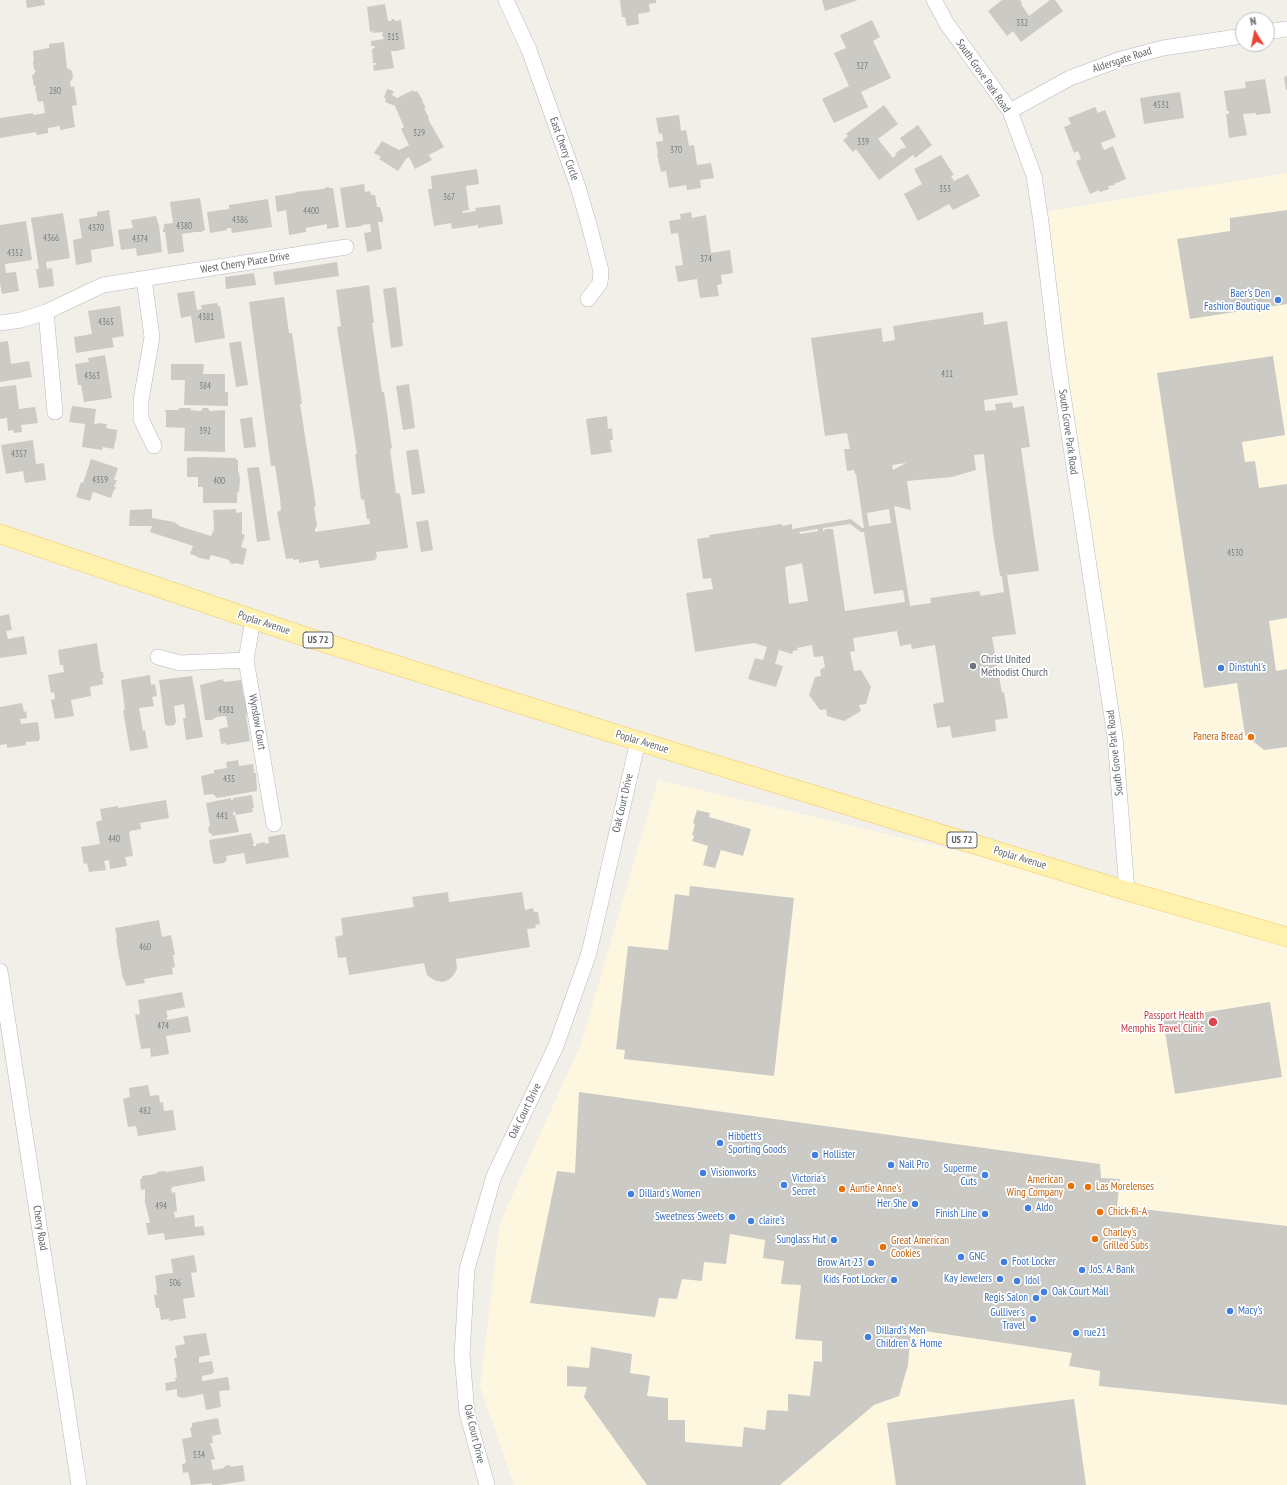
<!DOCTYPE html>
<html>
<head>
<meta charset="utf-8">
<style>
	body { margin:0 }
	#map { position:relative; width:1287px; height:1485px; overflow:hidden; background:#f1efe8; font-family:"PT Sans Narrow",sans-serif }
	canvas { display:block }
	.north { position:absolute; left:1235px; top:12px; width:40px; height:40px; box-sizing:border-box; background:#fff; border:1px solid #bfc1c3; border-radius:50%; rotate:350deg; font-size:11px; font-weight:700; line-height:16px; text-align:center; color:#5f6368 }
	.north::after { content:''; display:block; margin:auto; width:14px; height:18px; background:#ea4335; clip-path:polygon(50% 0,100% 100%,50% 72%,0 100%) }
</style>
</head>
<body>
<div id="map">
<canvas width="1287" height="1485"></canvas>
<div class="north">N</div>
</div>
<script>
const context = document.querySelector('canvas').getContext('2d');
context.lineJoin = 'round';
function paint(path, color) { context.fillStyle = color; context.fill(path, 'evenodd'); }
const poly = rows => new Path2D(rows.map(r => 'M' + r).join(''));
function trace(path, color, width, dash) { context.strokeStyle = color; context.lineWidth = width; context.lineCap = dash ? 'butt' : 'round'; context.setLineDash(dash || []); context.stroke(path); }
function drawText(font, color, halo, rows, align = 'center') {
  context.font = font + ' "PT Sans Narrow",sans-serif'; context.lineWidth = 3.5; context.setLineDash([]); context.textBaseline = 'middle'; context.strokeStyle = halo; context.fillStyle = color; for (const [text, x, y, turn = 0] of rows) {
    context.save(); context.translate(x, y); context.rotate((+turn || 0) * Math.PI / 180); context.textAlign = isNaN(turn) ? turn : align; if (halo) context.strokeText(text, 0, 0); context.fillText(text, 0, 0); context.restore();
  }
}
paint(poly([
	[1287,173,1287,1485,514,1485,480,1386,500,1223,581,1044,658,780,1127,891,1048,211]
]), '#fef7e0');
paint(poly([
	[26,0,44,0,45,5,27,8],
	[620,0,656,0,656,3,649,4,650,12,638,14,639,24,627,26,625,17,622,17],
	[822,0,858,0,825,11],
	[1002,0,1020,0,1022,3,1021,4,1029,16,1050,0,1055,0,1063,11,1021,42,1013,31,1007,36,988,11],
	[385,4,388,21,392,21,391,19,394,19,395,21,401,20,405,49,399,50,399,51,391,51,394,68,374,71,373,65,376,65,376,63,373,63,372,49,375,48,374,46,371,46,371,41,384,39,382,35,383,32,373,33,373,31,370,32,367,7],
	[872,20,880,37,873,41,891,78,861,92,868,107,834,123,822,99,849,86,834,53,846,48,840,35],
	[64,42,67,68,72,71,73,78,70,82,71,87,74,86,77,105,72,106,75,127,60,130,60,126,48,128,48,133,37,135,36,132,0,138,0,118,33,113,33,115,45,113,43,101,38,102,35,89,36,86,34,86,32,75,34,75,34,73,36,72,34,69,33,62,34,60,33,51,49,48,49,44],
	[1287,76,1287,90,1286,90,1284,77],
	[1265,79,1271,113,1256,115,1256,113,1243,114,1247,135,1229,138,1226,114,1229,114,1229,111,1227,111,1224,91,1246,88,1245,82],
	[387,89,394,91,392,95,397,98,413,90,414,92,417,91,423,101,422,101,426,108,424,108,429,118,428,119,444,147,429,155,432,160,415,169,409,157,406,159,398,171,379,159,381,157,374,153,382,141,399,150,409,145,401,129,404,127,395,106,385,102,386,99,384,97],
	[1180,92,1184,118,1144,124,1140,98],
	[884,105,898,124,878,139,893,158,896,155,895,154,902,148,903,149,906,147,900,138,918,125,932,145,915,158,913,155,879,180,856,149,853,152,843,140,848,136,846,134],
	[1095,107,1098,113,1105,110,1116,137,1101,143,1104,150,1113,146,1126,179,1114,184,1115,185,1108,186,1109,189,1100,192,1099,190,1090,194,1076,161,1081,159,1078,151,1074,153,1064,127,1071,124,1068,118],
	[679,115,681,131,686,130,689,146,694,145,697,165,711,163,714,178,700,180,701,188,687,190,686,185,669,188,666,171,661,172,657,154,658,153,656,142,663,141,662,133,659,134,656,118],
	[941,155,954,175,951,176,954,181,968,174,980,196,953,210,949,204,918,221,904,194,922,184,914,169],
	[477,169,479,184,466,186,469,210,462,211,463,213,476,211,475,208,500,205,503,224,478,228,478,225,452,229,451,223,434,226,428,189,432,189,431,176],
	[364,184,365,192,370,191,371,195,375,195,377,207,380,207,383,217,383,222,378,222,382,249,367,252,364,233,371,232,370,224,362,225,362,226,346,228,340,188],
	[328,187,330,188,333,188,339,227,327,229,327,224,306,228,306,232,289,235,286,210,277,212,275,196,295,193,296,192,323,189],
	[200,198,205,230,201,232,195,232,182,234,184,252,168,254,165,232,163,232,163,229,164,229,164,224,173,223,170,202],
	[268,199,272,227,232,233,231,228,227,228,227,230,210,233,207,212,229,209,229,205],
	[109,210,114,246,91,250,92,262,76,265,73,240,82,238,79,219,97,216,97,212],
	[1287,210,1287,304,1190,319,1177,239,1230,231,1230,218],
	[691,212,692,218,706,215,711,253,730,250,733,273,721,275,722,284,717,285,719,296,700,298,697,279,678,282,675,266,683,265,678,233,671,234,669,221,681,219,680,214],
	[63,213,70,258,46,262,47,269,52,268,54,286,39,288,36,269,39,269,31,218],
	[156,216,159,226,162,252,137,256,136,248,121,250,118,230,133,228,131,220],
	[26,221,32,260,5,264,6,273,16,272,19,291,2,294,0,283,0,225],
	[337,262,339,276,275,285,273,272],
	[254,273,256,285,226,289,225,277],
	[369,285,374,323,372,323,382,392,384,392,392,448,390,449,396,493,400,494,408,548,376,552,377,558,375,558,376,560,320,568,318,560,299,563,299,559,293,560,293,558,286,559,277,512,281,510,280,498,275,466,271,466,249,302,284,297,289,333,292,333,302,404,300,404,316,506,314,507,317,526,315,529,315,532,370,524,369,519,367,519,364,500,361,499,355,454,357,454,337,327,341,326,336,290],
	[396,287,403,346,391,348,383,289],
	[194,291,197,310,202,309,201,305,217,303,218,306,220,306,225,338,195,343,191,316,181,318,177,293],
	[120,306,124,336,112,338,114,347,76,353,74,337,92,334,88,311],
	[983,312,984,325,1007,321,1018,395,984,400,985,411,996,410,995,404,1012,402,1013,408,1024,406,1030,447,1021,448,1039,571,1007,575,1016,634,992,637,1002,693,1004,692,1008,718,995,720,996,731,952,738,950,726,937,728,933,704,944,702,935,645,912,649,911,644,900,646,897,631,853,638,855,651,850,652,854,671,861,670,871,687,866,704,859,705,861,711,844,721,827,716,826,709,820,710,809,695,815,677,821,676,820,670,825,667,823,656,814,657,812,645,797,648,798,650,793,651,792,654,779,650,775,664,783,666,776,687,748,679,755,658,763,660,767,647,754,643,695,652,686,593,713,589,711,578,703,579,697,539,710,537,709,535,782,524,782,526,792,524,792,529,851,519,862,528,864,528,856,474,855,474,854,470,847,471,844,449,850,449,847,433,825,436,811,338,881,328,883,342,895,340,893,326],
	[983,454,984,455,993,532,1000,576,1002,576,1004,592,981,596,979,591,930,598,931,603,910,606,894,506,911,510,907,481,952,477,976,470,974,455],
	[906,463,893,470,892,465],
	[889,509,891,523,869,526,867,513],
	[850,524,861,532,864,532,874,594,903,590,905,602,845,611,833,529,826,529,823,531,823,528],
	[818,529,818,531,800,534,799,532],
	[802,563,808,601,789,604,785,567],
	[8,341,11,364,29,361,32,377,0,382,0,342],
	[241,341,248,385,236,387,229,343],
	[105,355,112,398,84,402,81,385,78,385,75,364,89,362,88,358],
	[1273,356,1285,435,1242,442,1245,462,1255,461,1259,488,1287,484,1287,618,1269,621,1276,671,1287,669,1287,747,1264,750,1245,735,1237,683,1204,688,1157,373],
	[171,364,204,364,203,374,225,374,225,392,228,392,228,406,184,405,185,380,171,380],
	[409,384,415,428,403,430,396,386],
	[16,385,19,409,35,407,38,423,21,425,22,432,14,433,13,430,8,431,7,418,0,419,0,387],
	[72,406,96,409,94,424,97,424,98,423,107,424,106,428,117,430,116,441,115,441,114,449,103,447,102,450,82,447,85,424,69,422],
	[179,408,191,408,190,410,201,411,203,408,208,408,210,411,225,410,225,452,184,451,185,428,165,427,166,426,166,412,165,412,165,410,179,410],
	[607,416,608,429,612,428,613,440,610,440,612,452,591,455,586,419],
	[252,417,256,447,244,448,240,419],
	[33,440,36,464,44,463,46,480,25,483,23,471,6,474,1,445],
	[418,449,425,493,412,495,406,451],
	[196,457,236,458,236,460,238,460,238,472,239,473,240,479,239,493,237,492,237,503,203,503,203,487,198,487,198,477,187,477,187,458],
	[91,459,118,468,114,480,117,480,114,487,116,487,115,490,114,489,111,498,93,492,90,501,76,497,81,482,83,483],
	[259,467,270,540,257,542,247,468],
	[152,509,152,518,174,522,179,525,179,526,211,536,214,529,213,510,236,509,236,513,242,512,242,534,245,535,241,547,247,549,243,565,236,563,233,564,230,563,229,560,211,555,209,560,196,557,197,556,190,554,193,546,150,532,152,526,129,526,130,510],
	[428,520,433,550,421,552,416,522],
	[9,614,12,630,6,631,8,639,24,636,27,654,0,658,0,616],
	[97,643,101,672,103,672,104,678,102,678,103,684,90,687,91,696,71,700,74,716,55,719,51,700,55,699,54,692,51,693,48,675,64,672,63,665,60,665,58,650],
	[150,675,151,685,155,684,157,696,152,697,154,706,139,708,143,731,145,730,148,748,130,751,123,710,125,710,121,680],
	[192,676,203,737,186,740,183,718,186,718,184,704,174,706,176,722,174,725,168,726,165,724,159,680],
	[223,679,223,681,225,682,241,680,243,693,247,706,248,714,246,715,250,741,226,745,226,743,221,744,219,729,228,727,226,716,217,717,212,720,205,720,200,685],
	[22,703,24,712,26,711,27,718,20,719,21,724,38,722,40,739,39,739,39,741,26,742,26,745,7,748,7,744,0,745,0,707],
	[238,760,239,766,253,764,254,773,256,773,257,791,217,798,213,794,204,795,201,776,214,773,214,770,227,768,226,762],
	[252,795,254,808,252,808,253,812,236,815,235,812,233,812,233,815,235,815,239,832,212,836,212,834,209,833,208,828,210,826,206,803,231,798,231,800,233,800,233,798],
	[166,800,169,818,140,823,141,829,130,831,129,833,133,856,125,857,127,866,110,869,109,860,104,861,106,870,89,872,87,863,84,864,81,847,100,844,96,822,102,820,100,809,118,806,118,808],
	[697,810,710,813,709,817,751,829,743,856,721,850,715,868,703,865,708,846,692,841,694,836,692,835,695,824,693,823],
	[251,833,254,844,253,844,253,846,256,846,256,844,265,842,265,844,269,843,268,837,285,834,289,857,246,864,244,853,226,856,227,860,224,863,216,864,213,863,209,840],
	[690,886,794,898,774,1076,624,1059,625,1050,616,1049,628,946,668,950,675,894,689,896],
	[448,892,449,902,522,892,525,910,533,908,534,912,538,912,540,924,535,925,536,928,527,929,530,947,456,959,457,969,453,976,448,980,442,982,434,980,427,975,424,963,349,975,346,957,338,958,335,937,343,935,341,918,414,907,412,897],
	[159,920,162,937,171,935,175,955,173,955,175,967,172,968,173,974,144,979,145,983,126,986,124,979,123,980,116,939,117,939,115,928],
	[182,992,185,1007,166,1011,168,1017,167,1017,167,1020,188,1016,191,1032,166,1036,169,1054,151,1057,150,1048,141,1049,135,1015,140,1014,138,1000],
	[1270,1002,1282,1077,1175,1094,1163,1019],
	[148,1085,150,1096,159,1095,160,1103,163,1102,164,1111,173,1110,176,1130,138,1136,136,1126,128,1127,123,1099,130,1097,129,1088],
	[579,1092,1100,1164,1101,1178,1120,1179,1117,1206,1287,1226,1287,1405,1099,1386,1100,1371,1069,1366,1072,1353,911,1329,908,1365,899,1396,874,1405,780,1485,647,1485,584,1397,587,1387,567,1386,567,1366,589,1368,591,1347,632,1354,630,1373,650,1376,647,1396,668,1398,668,1420,685,1420,685,1442,742,1447,744,1427,765,1430,767,1410,788,1411,788,1394,810,1396,814,1361,822,1362,822,1341,795,1339,801,1285,781,1284,784,1261,763,1258,765,1240,730,1234,726,1264,704,1262,702,1281,682,1279,677,1299,659,1298,655,1317,530,1303,557,1171,575,1173],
	[203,1166,205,1181,172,1187,172,1189,171,1189,172,1193,175,1192,177,1211,174,1212,175,1218,194,1215,195,1227,203,1226,205,1235,165,1240,164,1233,148,1235,146,1223,150,1223,145,1202,145,1189,141,1190,140,1179,142,1179,142,1176,156,1174,157,1172,164,1171,166,1172],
	[194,1255,197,1272,191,1273,195,1297,183,1299,186,1318,169,1321,169,1319,161,1320,159,1308,156,1308,154,1295,157,1295,156,1290,157,1290,155,1276,163,1274,173,1273,171,1259],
	[206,1333,210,1355,199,1357,199,1363,212,1361,214,1372,212,1373,212,1374,202,1376,202,1381,228,1377,230,1390,219,1391,221,1407,206,1410,203,1394,182,1398,177,1396,177,1389,166,1391,165,1383,176,1381,175,1378,177,1377,174,1358,177,1358,175,1346,185,1344,183,1336],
	[1074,1399,1086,1485,896,1485,887,1423],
	[218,1418,221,1434,212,1436,213,1443,210,1443,215,1459,211,1460,213,1470,224,1468,225,1466,230,1465,231,1467,243,1465,245,1481,219,1485,212,1485,212,1483,191,1485,188,1472,183,1473,182,1464,186,1463,182,1439,192,1437,190,1428,192,1427,192,1423]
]), '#cccac5');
const minor = poly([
	[506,0,529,50,578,187,588,221,601,271,600,283,588,299],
	[934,0,947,24,1010,111,1034,176,1041,222,1058,362,1115,737,1127,891],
	[1267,32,1287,29],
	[1010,111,1070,78,1121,59,1163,48,1243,36],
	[144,279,152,337,141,400,141,419,154,446],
	[46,312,55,412],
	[0,323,21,320,46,312,103,285,346,247],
	[253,619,246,660,274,824],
	[158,657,180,663,246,660],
	[0,971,79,1485],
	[487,1485,467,1413,462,1355,467,1269,494,1176,556,1046,589,953,638,741]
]);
const major = poly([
	[0,534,300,635,638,741,1127,891,1287,937]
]);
trace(minor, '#b5b8bc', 16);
trace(major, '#f2c960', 20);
trace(minor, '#fff', 15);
trace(major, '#fff2af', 19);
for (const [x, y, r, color] of [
	[1278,300,4,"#3f7fe0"],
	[973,666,4,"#6b7280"],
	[1221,668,4,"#3f7fe0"],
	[1251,737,4,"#e8710a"],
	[1213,1022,5,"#e0444e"],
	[720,1143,4,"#3f7fe0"],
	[815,1155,4,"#3f7fe0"],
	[891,1165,4,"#3f7fe0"],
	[703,1173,4,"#3f7fe0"],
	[985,1175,4,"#3f7fe0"],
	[784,1185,4,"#3f7fe0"],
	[1071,1186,4,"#e8710a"],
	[1088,1187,4,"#e8710a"],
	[842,1189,4,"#e8710a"],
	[631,1194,4,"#3f7fe0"],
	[915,1204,4,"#3f7fe0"],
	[1028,1208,4,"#3f7fe0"],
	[1100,1212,4,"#e8710a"],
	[985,1214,4,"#3f7fe0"],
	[732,1217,4,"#3f7fe0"],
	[751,1221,4,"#3f7fe0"],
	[1095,1239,4,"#e8710a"],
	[834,1240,4,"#3f7fe0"],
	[883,1247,4,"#e8710a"],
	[961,1257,4,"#3f7fe0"],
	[1004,1262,4,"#3f7fe0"],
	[871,1263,4,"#3f7fe0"],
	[1082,1270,4,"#3f7fe0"],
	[1000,1279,4,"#3f7fe0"],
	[894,1280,4,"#3f7fe0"],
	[1017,1281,4,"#3f7fe0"],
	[1044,1292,4,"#3f7fe0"],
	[1036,1298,4,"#3f7fe0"],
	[1230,1311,4,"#3f7fe0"],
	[1033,1319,4,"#3f7fe0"],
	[1076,1333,4,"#3f7fe0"],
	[868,1337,4,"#3f7fe0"]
]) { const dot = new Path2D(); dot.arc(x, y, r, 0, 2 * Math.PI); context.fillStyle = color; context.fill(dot); trace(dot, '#fff', 1.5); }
drawText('9px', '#7a7d7f', null, [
	["332",1022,23],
	["315",393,37],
	["327",862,66],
	["280",55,91],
	["4531",1161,105],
	["329",419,133],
	["339",863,142],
	["370",676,150],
	["353",945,189],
	["367",449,197],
	["4400",311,211],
	["4386",240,220],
	["4380",184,226],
	["4370",96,228],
	["4366",51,238],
	["4374",140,239],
	["4352",15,253],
	["374",706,259],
	["4381",206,317],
	["4365",106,322],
	["411",947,374],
	["4363",92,376],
	["384",205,386],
	["392",205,431],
	["4357",19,454],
	["4359",100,480],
	["400",219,481],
	["4530",1235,553],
	["4381",226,710],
	["435",229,779],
	["441",222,816],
	["440",114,839],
	["460",145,947],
	["474",163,1026],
	["482",145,1111],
	["494",161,1206],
	["506",175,1283],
	["534",199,1455]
]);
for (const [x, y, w] of [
	[318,640,30],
	[962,840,30]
]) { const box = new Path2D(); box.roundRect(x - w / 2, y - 8, w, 16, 3); context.fillStyle = '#fff'; context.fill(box); trace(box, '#5f6368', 1); }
drawText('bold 10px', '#5f6368', null, [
	["US 72",318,640],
	["US 72",962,840]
]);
drawText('11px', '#5f6368', '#fff', [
	["Aldersgate Road",1122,60,-18],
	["South Grove Park Road",983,76,55],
	["East Cherry Circle",564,149,70],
	["West Cherry Place Drive",245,263,-9],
	["South Grove Park Road",1068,432,82],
	["Poplar Avenue",264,623,18],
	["Wynslow Court",257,722,80],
	["Poplar Avenue",642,742,17],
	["South Grove Park Road",1115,753,-96],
	["Oak Court Drive",623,803,-77],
	["Poplar Avenue",1020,858,17],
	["Oak Court Drive",525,1111,-64],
	["Cherry Road",40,1228,81],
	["Oak Court Drive",474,1434,77]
]);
drawText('11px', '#366cbe', '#fff', [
	["Baer's Den",1270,294,"right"],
	["Fashion Boutique",1270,307,"right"],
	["Dinstuhl's",1229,668],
	["Hibbett's",728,1137],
	["Sporting Goods",728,1150],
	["Hollister",823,1155],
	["Nail Pro",899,1165],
	["Superme",977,1169,"right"],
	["Cuts",977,1182,"right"],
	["Visionworks",711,1173],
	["Victoria's",792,1179],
	["Secret",792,1192],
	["Dillard's Women",639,1194],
	["Her She",907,1204,"right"],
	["Aldo",1036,1208],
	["Finish Line",977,1214,"right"],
	["Sweetness Sweets",724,1217,"right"],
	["claire's",759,1221],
	["Sunglass Hut",826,1240,"right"],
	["GNC",969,1257],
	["Foot Locker",1012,1262],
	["Brow Art 23",863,1263,"right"],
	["JoS. A. Bank",1090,1270],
	["Kay Jewelers",992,1279,"right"],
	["Kids Foot Locker",886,1280,"right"],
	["Idol",1025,1281],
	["Oak Court Mall",1052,1292],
	["Regis Salon",1028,1298,"right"],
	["Macy's",1238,1311],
	["Gulliver's",1025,1313,"right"],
	["Travel",1025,1326,"right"],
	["Dillard's Men",876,1331],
	["Children & Home",876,1344],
	["rue21",1084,1333]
], 'left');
drawText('11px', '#5b616d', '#fff', [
	["Christ United",981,660],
	["Methodist Church",981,673]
], 'left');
drawText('11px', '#c56008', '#fff', [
	["Panera Bread",1243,737,"right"],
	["American",1063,1180,"right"],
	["Wing Company",1063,1193,"right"],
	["Las Morelenses",1096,1187],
	["Auntie Anne's",850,1189],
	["Chick-fil-A",1108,1212],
	["Charley's",1103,1233],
	["Grilled Subs",1103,1246],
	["Great American",891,1241],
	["Cookies",891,1254]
], 'left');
drawText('11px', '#be3a42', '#fff', [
	["Passport Health",1204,1016],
	["Memphis Travel Clinic",1204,1029]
], 'right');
</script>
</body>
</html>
